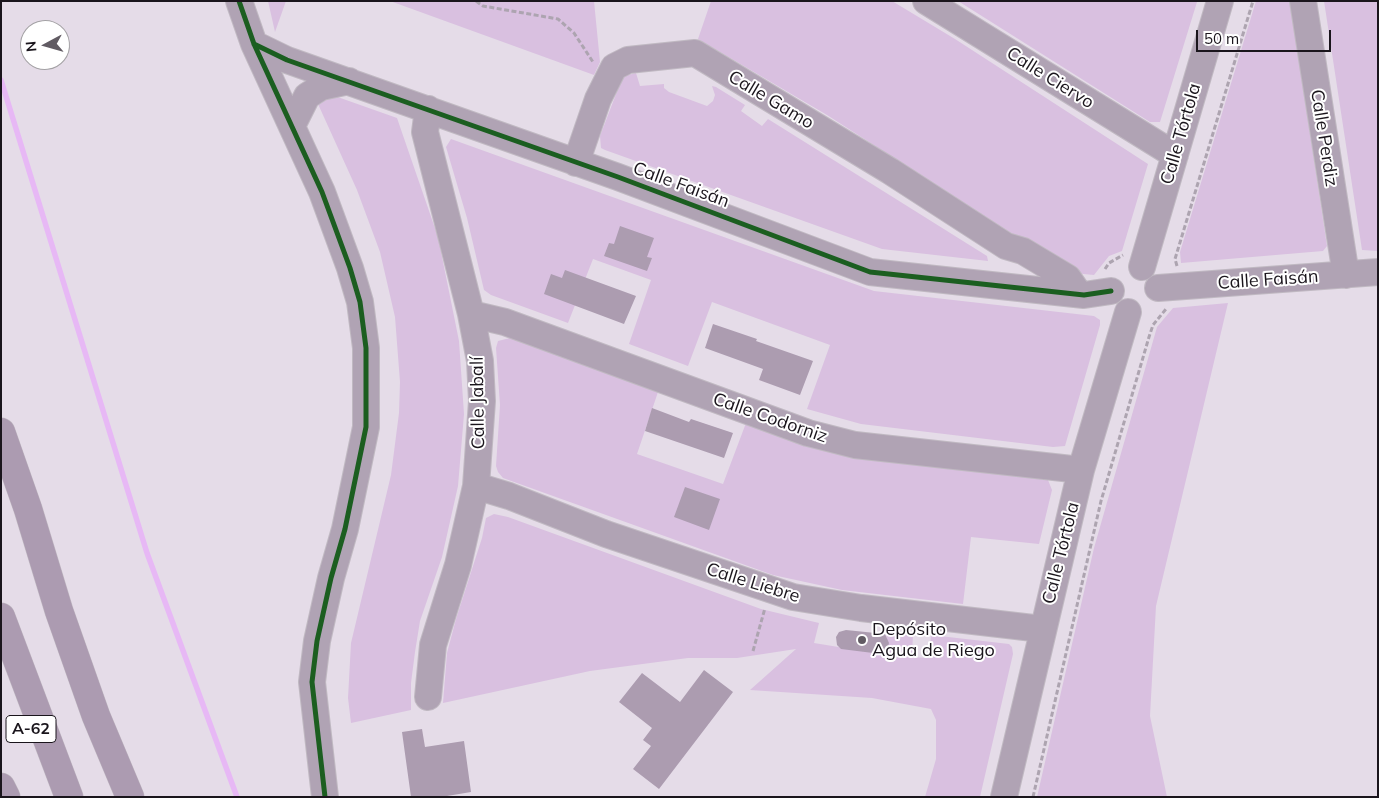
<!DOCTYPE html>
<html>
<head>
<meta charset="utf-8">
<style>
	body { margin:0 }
	#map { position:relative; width:1379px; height:798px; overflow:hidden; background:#e5dce8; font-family:Mulish,sans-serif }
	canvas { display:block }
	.frame { position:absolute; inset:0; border:2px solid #1a151c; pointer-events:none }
	.north { position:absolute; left:20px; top:20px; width:50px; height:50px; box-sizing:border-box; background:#fff; border:1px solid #a3a1a4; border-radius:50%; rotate:264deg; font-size:14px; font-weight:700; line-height:20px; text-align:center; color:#1a151c }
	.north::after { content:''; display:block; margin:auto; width:18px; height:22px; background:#615b63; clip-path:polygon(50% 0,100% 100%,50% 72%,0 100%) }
	.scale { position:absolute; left:1196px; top:30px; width:135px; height:22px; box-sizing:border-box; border:2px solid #1a151c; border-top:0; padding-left:6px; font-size:15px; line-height:18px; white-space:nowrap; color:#1a151c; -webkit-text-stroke:4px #fff; paint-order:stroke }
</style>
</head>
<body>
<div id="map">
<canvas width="1379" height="798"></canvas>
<div class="frame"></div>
<div class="north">N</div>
<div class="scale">50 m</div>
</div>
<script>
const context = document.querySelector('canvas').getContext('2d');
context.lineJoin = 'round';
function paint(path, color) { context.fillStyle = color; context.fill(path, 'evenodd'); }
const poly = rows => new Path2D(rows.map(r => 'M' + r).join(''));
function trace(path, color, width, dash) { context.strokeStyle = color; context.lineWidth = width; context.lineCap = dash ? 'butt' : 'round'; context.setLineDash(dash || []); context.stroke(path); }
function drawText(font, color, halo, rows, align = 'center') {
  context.font = font + ' Mulish,sans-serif'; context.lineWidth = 4; context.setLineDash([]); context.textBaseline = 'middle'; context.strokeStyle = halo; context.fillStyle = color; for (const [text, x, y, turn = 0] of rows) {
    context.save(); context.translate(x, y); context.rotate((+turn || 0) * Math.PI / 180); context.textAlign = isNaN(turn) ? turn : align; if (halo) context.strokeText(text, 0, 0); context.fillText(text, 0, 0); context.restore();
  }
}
paint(poly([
	[268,1,286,1,275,32],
	[390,1,594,1,600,62,594,75],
	[711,1,892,1,955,39,1148,164,1122,251,1109,256,1094,275,1073,273,827,115,698,39],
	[958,1,1197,1,1197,2,1160,122,1150,122],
	[1256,1,1290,1,1327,246,1323,251,1181,263,1180,252],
	[1324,1,1378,1,1378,251,1362,250],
	[636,73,640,86,664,84,664,88,669,92,707,106,713,101,715,95,712,86,716,87,745,105,741,111,762,126,768,119,987,256,988,261,882,249,605,150,601,148,600,136,621,81,624,76],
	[332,95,397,118,438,237,459,341,464,414,458,486,442,557,420,621,415,652,411,683,411,710,351,723,348,698,351,643,391,475,399,413,400,382,395,317,380,252,357,190,318,104],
	[451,139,874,291,1094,316,1100,320,1100,325,1065,446,1053,447,861,424,807,409,830,345,712,302,688,366,629,344,651,280,593,259,568,323,491,295,484,290,467,218,446,147],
	[1228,303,1156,606,1150,716,1167,797,1037,797,1094,548,1157,327,1173,308],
	[510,338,658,392,637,454,723,484,746,423,849,456,1048,480,1052,490,1039,544,971,537,963,604,842,590,773,575,503,478,498,472,496,466,500,405,496,348,498,341],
	[494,514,508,517,761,609,819,623,814,643,881,654,887,650,886,630,913,633,912,657,929,658,931,635,1009,644,1012,647,1013,654,980,797,925,797,936,759,936,720,931,709,872,698,750,690,796,649,737,658,688,658,590,671,443,703,447,653,456,619,482,538,486,518]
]), '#d9c0e0');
trace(poly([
	[1,80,147,553,237,797]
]), '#e7b8f5', 5.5);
paint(poly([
	[620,226,654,238,647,257,652,258,647,271,604,256,609,243,614,244],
	[565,270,636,296,624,324,544,294,551,274,562,278],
	[713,324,757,339,756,341,813,361,800,395,759,380,763,369,705,348],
	[652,408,689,422,691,419,733,433,724,458,645,431],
	[685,487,720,499,709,530,674,517],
	[846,630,885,634,889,643,887,650,881,654,841,649,837,645,836,637,839,632],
	[704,670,733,692,659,789,633,769,651,746,643,740,652,728,619,702,642,673,680,702],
	[422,729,425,747,464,741,471,792,441,797,411,797,402,732]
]), '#ac9cb0');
const minor = poly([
	[239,1,254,44,322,192,350,268,360,302,366,348,366,427,345,529,331,578,317,641,312,682,325,797],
	[926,1,1175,155],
	[1303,1,1346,275],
	[254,44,287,60,618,177,870,272,1084,295,1111,291],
	[292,126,307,96,321,87,349,81],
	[576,163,598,99,614,67,628,60,695,53,890,171,1006,246,1023,251,1068,278,1079,294],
	[1142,267,1220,1],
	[1158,288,1378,272],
	[471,314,505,322,808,433,855,445,1081,470],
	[476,486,509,496,606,534,793,597,861,608,1042,629],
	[428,697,433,645,458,565,476,486,482,401,480,361,471,314,425,132,428,109],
	[1004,797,1081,470,1128,312]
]);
const highway = poly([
	[1,432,28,509,59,611,96,716,130,797],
	[1,617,69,797],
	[1,787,6,797]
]);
trace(minor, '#c0b9c2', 28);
trace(highway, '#c0b9c2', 29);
trace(poly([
	[476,1,483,6,558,19,574,33,593,62],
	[1177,266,1175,259,1253,1],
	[1105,269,1109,263,1123,255],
	[753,651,765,608],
	[1033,797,1101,501,1149,337,1153,325,1166,309]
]), '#ada4b0', 3, [5, 2.5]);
trace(minor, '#b0a3b4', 26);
trace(highway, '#ac9bb1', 28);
trace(poly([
	[239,1,254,44,322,192,350,268,360,302,366,348,366,427,345,529,331,578,317,641,312,682,325,797],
	[254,44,287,60,618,177,870,272,1084,295,1111,291]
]), '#1b5e20', 5);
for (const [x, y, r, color] of [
	[862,640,5,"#615b63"]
]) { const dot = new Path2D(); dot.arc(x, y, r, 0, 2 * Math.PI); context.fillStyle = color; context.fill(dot); trace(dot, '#fff', 2); }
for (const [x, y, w] of [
	[31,729,50]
]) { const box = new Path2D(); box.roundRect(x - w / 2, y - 13.5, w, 27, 4); context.fillStyle = '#fff'; context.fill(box); trace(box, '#1a151c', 1); }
drawText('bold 16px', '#1a151c', null, [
	["A-62",31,729]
]);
drawText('18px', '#1a151c', '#fff', [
	["Calle Ciervo",1050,78,32],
	["Calle Gamo",771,100,31],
	["Calle Tórtola",1181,134,-74],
	["Calle Perdiz",1324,138,81],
	["Calle Faisán",681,185,20],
	["Calle Faisán",1268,280,-4],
	["Calle Jabalí",478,403,-91],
	["Calle Codorniz",770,418,19],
	["Calle Tórtola",1061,553,-76],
	["Calle Liebre",753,583,17]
]);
drawText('18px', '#1a151c', '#fff', [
	["Depósito",872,630],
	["Agua de Riego",872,651]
], 'left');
</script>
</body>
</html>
